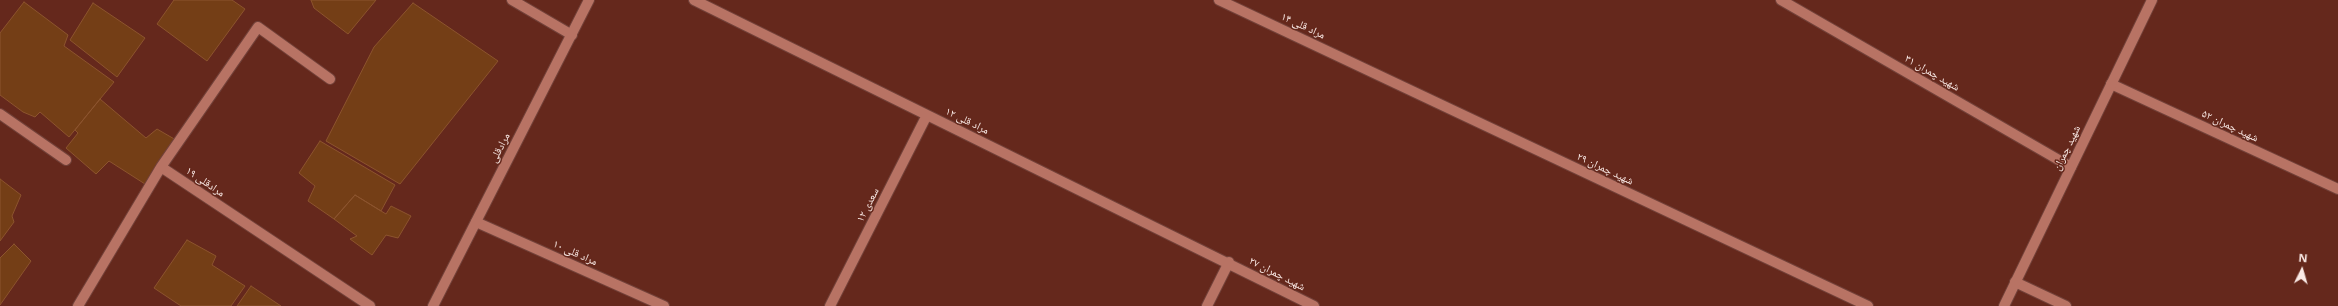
<!DOCTYPE html>
<html>
<head>
<meta charset="utf-8">
<style>
	body { margin:0 }
	#map { position:relative; width:2338px; height:306px; overflow:hidden; background:#65281c; font-family:"Open Sans",sans-serif }
	canvas { display:block }
	.north { position:absolute; left:2282px; top:250px; width:40px; height:40px; -webkit-text-stroke:3px #65281c; paint-order:stroke; rotate:5deg; font-size:11px; font-weight:700; line-height:16px; text-align:center; color:#faeae6 }
	.north::after { content:''; display:block; margin:auto; width:14px; height:18px; background:#faeae6; clip-path:polygon(50% 0,100% 100%,50% 72%,0 100%) }
</style>
</head>
<body>
<div id="map">
<canvas width="2338" height="306"></canvas>
<div class="north">N</div>
</div>
<script>
const context = document.querySelector('canvas').getContext('2d');
context.lineJoin = 'round';
function paint(path, color) { context.fillStyle = color; context.fill(path, 'evenodd'); }
const poly = rows => new Path2D(rows.map(r => 'M' + r).join(''));
function trace(path, color, width, dash) { context.strokeStyle = color; context.lineWidth = width; context.lineCap = dash ? 'butt' : 'round'; context.setLineDash(dash || []); context.stroke(path); }
function drawText(font, color, halo, rows, align = 'center') {
  context.font = font + ' "Open Sans","Noto Naskh Arabic",sans-serif'; context.lineWidth = 3; context.setLineDash([]); context.textBaseline = 'middle'; context.strokeStyle = halo; context.fillStyle = color; for (const [text, x, y, turn = 0] of rows) {
    context.save(); context.translate(x, y); context.rotate((+turn || 0) * Math.PI / 180); context.textAlign = isNaN(turn) ? turn : align; if (halo) context.strokeText(text, 0, 0); context.fillText(text, 0, 0); context.restore();
  }
}
const building = poly([
	[174,0,232,0,245,9,207,61,157,24,174,0],
	[311,0,376,0,348,34,314,8,311,0],
	[24,2,68,35,64,46,114,82,69,137,40,112,35,117,23,112,0,95,0,33,24,2],
	[93,3,145,38,117,77,70,40,93,3],
	[413,3,498,61,400,184,326,141,374,47,413,3],
	[100,99,146,138,157,129,176,140,145,184,109,161,96,174,66,148,78,133,75,130,100,99],
	[320,141,395,185,381,211,355,195,334,219,308,201,315,186,299,173,320,141],
	[0,179,21,195,12,216,14,222,0,241,0,179],
	[355,195,386,214,391,206,411,216,398,238,386,235,372,255,350,239,357,236,334,219,355,195],
	[187,240,216,256,212,265,245,286,231,306,181,306,154,288,187,240],
	[14,244,31,261,0,305,0,258,14,244],
	[251,286,281,306,237,306,251,286]
]);
paint(building, '#743e16');
trace(building, '#8c542e', 1);
const minor = poly([
	[512,0,572,35],
	[694,0,1314,306],
	[1219,0,1868,306],
	[1781,0,2071,167],
	[2111,84,2338,189],
	[0,114,66,160],
	[161,167,258,27,330,79],
	[476,222,664,306],
	[2015,282,2066,306],
	[78,306,161,167,370,306],
	[830,306,927,115],
	[1207,306,1229,262]
]);
const tertiary = poly([
	[433,306,589,0],
	[2004,306,2152,0]
]);
trace(minor, '#724139', 12);
trace(tertiary, '#724139', 12);
trace(minor, '#b87364', 10);
trace(tertiary, '#b87364', 10);
drawText('11px', '#faeae6', '#65281c', [
	["مراد قلی ۱۴",1303,26,25],
	["شهید چمران ۳۱",1932,73,30],
	["مراد قلی ۱۲",967,121,26],
	["شهید چمران ۵۲",2230,126,25],
	["مرادقلی",500,148,-63],
	["شهید چمران",2067,148,-64],
	["شهید چمران ۲۹",1605,169,25],
	["مرادقلی ۱۹",205,182,34],
	["سعدی ۱۲",868,205,-63],
	["مراد قلی ۱۰",575,253,24],
	["شهید چمران ۲۷",1277,274,27]
]);
</script>
</body>
</html>
